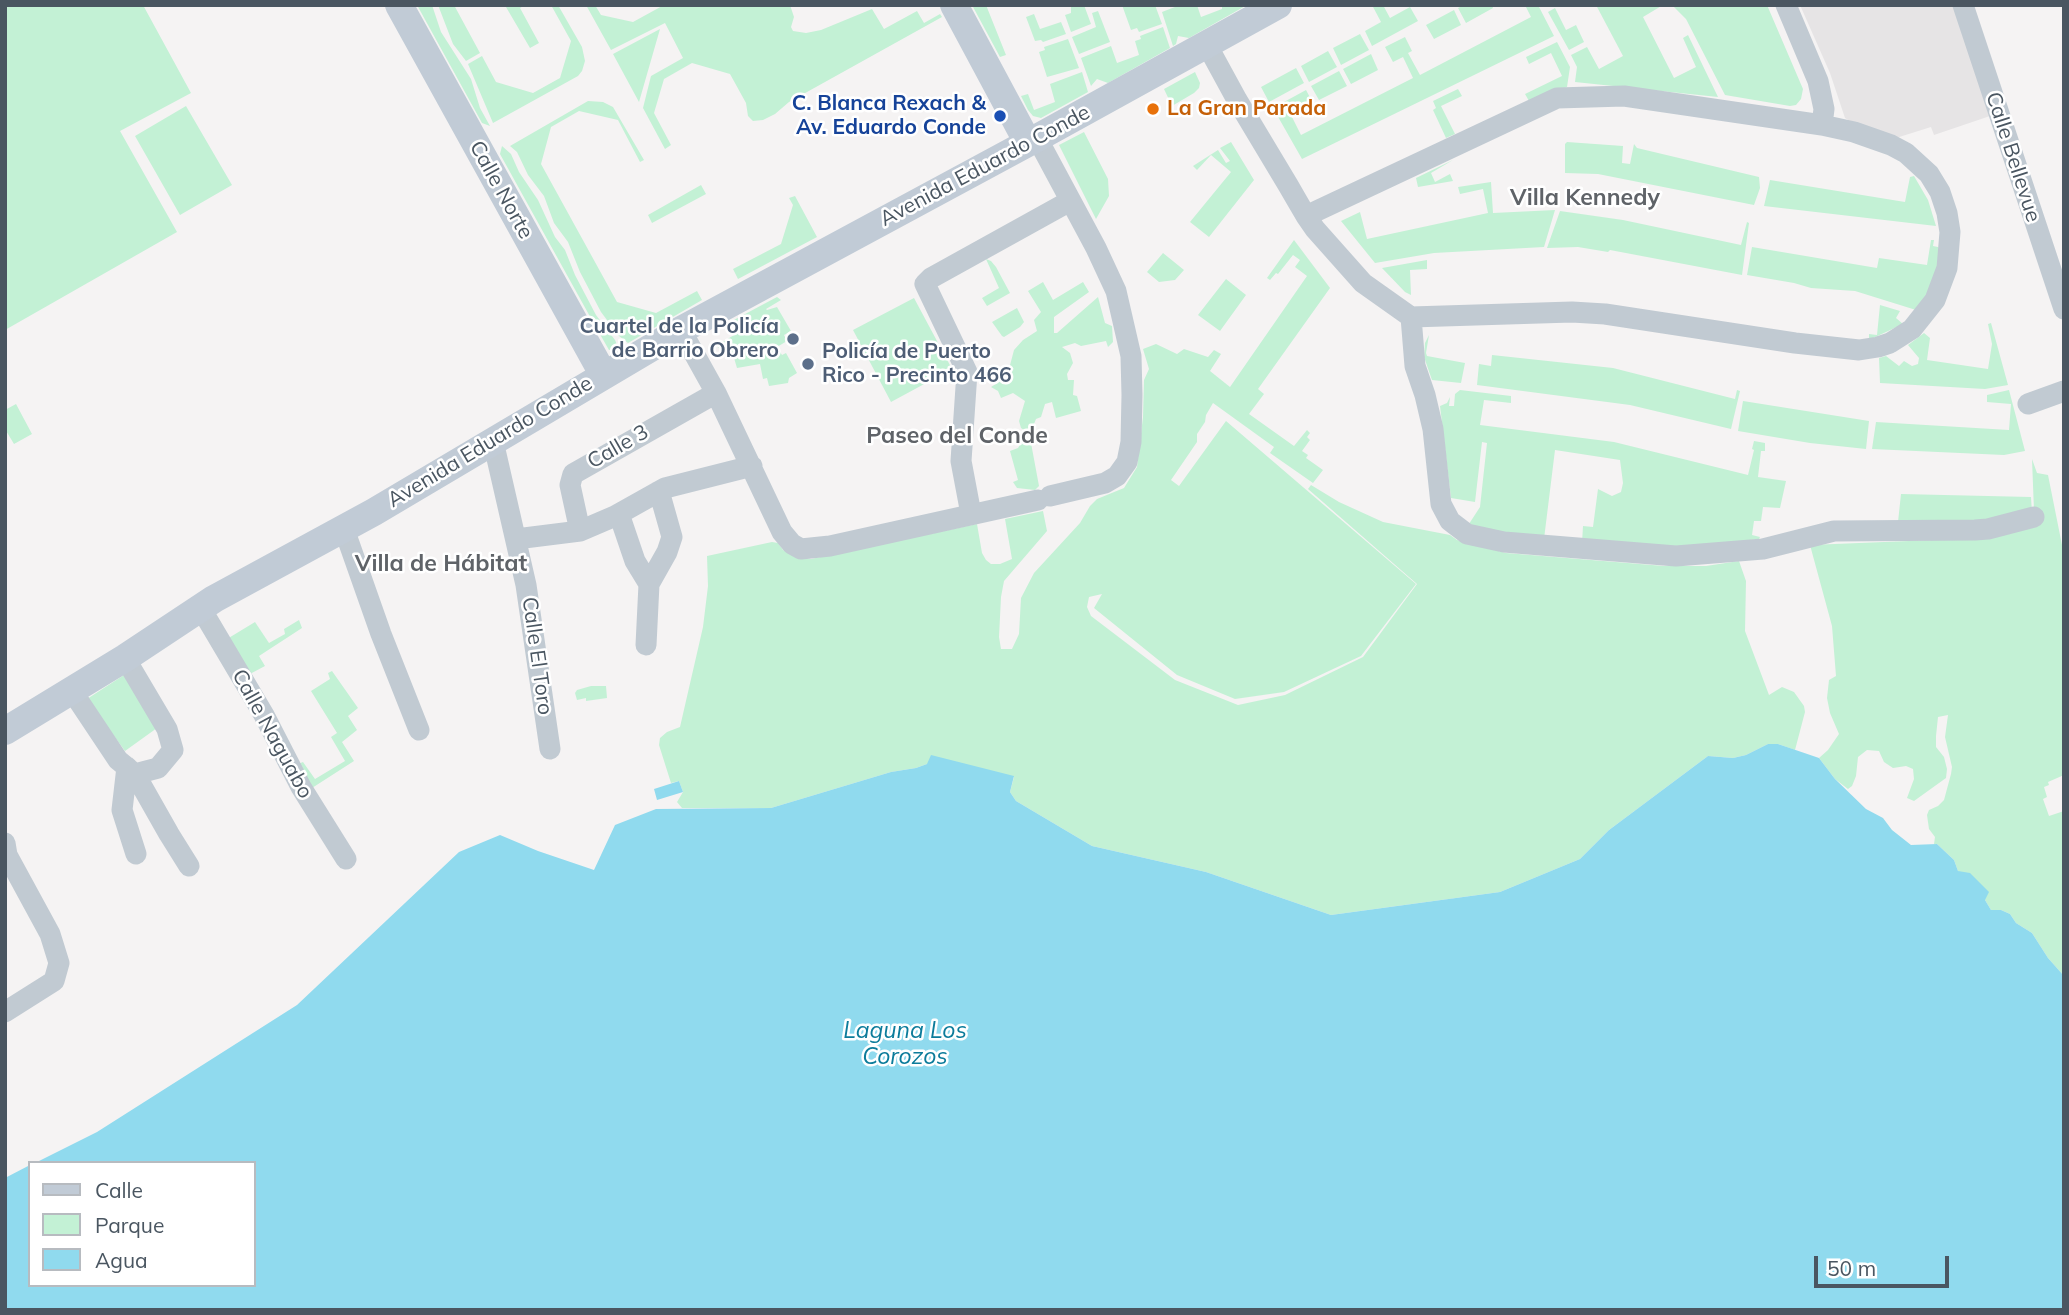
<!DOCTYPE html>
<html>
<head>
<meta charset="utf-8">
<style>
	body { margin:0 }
	#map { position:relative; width:2069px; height:1315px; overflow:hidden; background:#f5f3f3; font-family:Mulish,sans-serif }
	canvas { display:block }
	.frame { position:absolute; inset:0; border:7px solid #4a5661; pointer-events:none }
	.legend { position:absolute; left:28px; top:1161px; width:228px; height:126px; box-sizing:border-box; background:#fff; border:2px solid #b7bbc0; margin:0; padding:9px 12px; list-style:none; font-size:21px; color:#4a5661 }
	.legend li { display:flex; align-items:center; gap:14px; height:35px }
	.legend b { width:35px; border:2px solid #b7bbc0 }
	.scale { position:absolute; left:1814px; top:1256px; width:135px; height:32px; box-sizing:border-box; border:4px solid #4a5661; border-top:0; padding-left:9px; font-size:21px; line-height:24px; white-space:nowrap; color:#4a5661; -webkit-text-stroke:5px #fff; paint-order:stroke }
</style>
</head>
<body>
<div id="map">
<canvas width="2069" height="1315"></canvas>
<div class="frame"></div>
<ul class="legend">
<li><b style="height:9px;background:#c1cbd6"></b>Calle</li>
<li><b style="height:19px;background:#c3f1d5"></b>Parque</li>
<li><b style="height:19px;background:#90daee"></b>Agua</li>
</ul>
<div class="scale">50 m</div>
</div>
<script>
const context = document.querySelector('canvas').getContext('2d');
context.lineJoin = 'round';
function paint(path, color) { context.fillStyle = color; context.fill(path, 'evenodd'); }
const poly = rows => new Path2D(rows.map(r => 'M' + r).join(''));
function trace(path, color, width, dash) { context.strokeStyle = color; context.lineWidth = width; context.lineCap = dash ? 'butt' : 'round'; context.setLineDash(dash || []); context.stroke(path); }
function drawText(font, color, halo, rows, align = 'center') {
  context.font = font + ' Mulish,sans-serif'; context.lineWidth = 5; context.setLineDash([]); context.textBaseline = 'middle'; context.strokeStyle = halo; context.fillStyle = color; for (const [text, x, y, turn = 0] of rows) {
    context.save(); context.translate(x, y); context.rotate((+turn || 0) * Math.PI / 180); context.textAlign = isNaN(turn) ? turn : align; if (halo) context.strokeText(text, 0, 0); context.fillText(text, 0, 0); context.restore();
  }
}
paint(poly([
	[1800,5,1953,5,1990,116,1934,135,1931,127,1896,138,1850,121,1845,118,1830,73]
]), '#e6e4e5');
paint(poly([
	[5,5,143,5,191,93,120,131,177,232,5,330],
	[417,5,432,5,441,32,471,79,480,108,490,126,482,123],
	[438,5,454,5,480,53,466,61,453,44],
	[509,5,525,5,520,8,539,43,530,48,506,7],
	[551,5,558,5,582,47,585,61,582,71,578,76,493,123,468,64,482,56,496,82,533,93,560,78,571,41],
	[586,5,595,5,601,15,633,22,664,5,790,5,794,17,791,27,793,31,806,33,821,30,872,9,884,29,917,11,924,23,940,14,942,17,789,102,775,114,763,120,753,121,748,116,746,103,730,74,692,63,664,79,654,113,671,145,665,149,643,108,651,76,683,58,665,23,611,50],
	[972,5,986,5,1006,55,1000,57],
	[1071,5,1084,5,1091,24,1071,32,1065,15,1071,13],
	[1122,5,1155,5,1162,24,1139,32,1137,28,1131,30],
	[1180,5,1197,5,1201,17,1222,9,1222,5,1247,5,1189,38,1178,36,1176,44,1173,46,1162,12],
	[1372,5,1383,5,1390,18,1410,7,1418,21,1372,46,1365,31,1381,22],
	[1464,5,1492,5,1493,8,1466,23,1458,8],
	[1525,5,1538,5,1554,36,1302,159,1273,108,1306,90,1313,103,1291,115,1301,135,1413,78,1403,57,1393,62,1385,47,1405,37,1412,51,1408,53,1420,75,1531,17],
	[1596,5,1663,5,1643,17,1674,78,1696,67,1683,38,1688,35,1718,97,1575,82,1577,67,1571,55,1587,47,1599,69,1623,56],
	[1672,5,1767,5,1803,89,1801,99,1796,105,1790,106,1725,95,1686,19],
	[1555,8,1566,30,1576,25,1584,42,1569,50,1548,12],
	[1454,10,1461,25,1434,39,1426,25],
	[1098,11,1110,42,1079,54,1072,37,1096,27,1092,13],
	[1034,14,1040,29,1061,22,1066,34,1043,42,1041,40,1035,41,1026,17],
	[1163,27,1170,48,1108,83,1097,79,1091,86,1081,58,1111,46,1117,63,1139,55,1135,41,1141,39,1140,36],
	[660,29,639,102,613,54],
	[1360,34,1369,50,1341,65,1333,48],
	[1068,39,1079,68,1047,77,1039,52,1045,50,1044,47],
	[1557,42,1570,67,1567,87,1529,101,1525,94,1562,76,1551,53,1529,64,1526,57],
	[1328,51,1337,67,1309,82,1301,66],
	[1371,54,1378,70,1351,84,1343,69],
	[1296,68,1304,83,1269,102,1261,87],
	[1339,71,1347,86,1319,100,1311,86],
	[1082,72,1088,92,1041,118,1033,116,1028,110,1021,96,1028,94,1034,110,1055,102,1050,84],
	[1195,72,1200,83,1199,88,1194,93,1172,106,1164,89],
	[1458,89,1462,96,1441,106,1455,134,1446,138,1433,110,1436,108,1433,101],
	[588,101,603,102,613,107,644,160,640,162,618,120,579,111,551,127,541,164,617,302,656,313,697,291,702,300,628,343,619,336,601,312,580,272,568,242,554,223,544,196,528,175,517,152,510,146],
	[186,106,232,185,180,215,135,136],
	[1084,132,1108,179,1109,196,1096,219,1059,145],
	[1231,142,1254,180,1209,237,1190,222,1231,172,1211,155,1197,170,1193,166,1218,150,1226,163,1230,161,1220,148],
	[1567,142,1623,146,1622,163,1630,164,1634,144,1637,148,1759,177,1760,188,1754,205,1598,174,1565,173,1565,144],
	[502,146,511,154,519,172,538,200,555,237,565,250,575,275,596,315,615,340,618,347,616,349,609,350,593,322,500,154],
	[1453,160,1431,173,1435,182,1450,174,1453,181,1418,187,1416,178],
	[1914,176,1928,200,1936,226,1764,206,1770,180,1905,202,1910,177],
	[1491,182,1493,213,1555,210,1544,247,1434,253,1375,263,1341,221,1360,212,1367,239,1488,213,1483,189,1460,194,1458,187],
	[701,185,706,194,652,223,648,215],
	[795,196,817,237,738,279,733,269,781,244,793,205,789,198],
	[1560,211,1623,220,1741,245,1747,222,1749,223,1742,275,1610,250,1608,252,1578,247,1547,248],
	[1294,240,1330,288,1258,389,1264,394,1249,414,1294,446,1307,430,1310,433,1307,437,1310,440,1302,451,1308,455,1306,458,1323,470,1313,483,1270,453,1274,447,1213,403,1206,415,1205,422,1197,434,1197,442,1171,480,1179,486,1226,421,1416,584,1361,656,1284,692,1235,699,1177,675,1094,608,1102,594,1089,597,1087,607,1091,616,1175,680,1238,705,1285,695,1363,657,1417,584,1308,489,1311,485,1339,502,1383,522,1450,535,1457,540,1506,553,1664,566,1706,566,1739,561,1746,581,1745,631,1769,695,1782,687,1794,692,1804,706,1805,712,1795,750,1778,744,1768,744,1746,755,1733,758,1708,756,1609,830,1580,859,1500,892,1331,915,1206,872,1092,846,1016,801,1010,792,1014,777,927,764,916,768,891,772,771,808,682,808,677,802,683,792,679,781,671,783,659,745,660,738,667,732,680,727,703,627,708,586,707,556,772,542,778,543,783,550,797,558,811,559,977,524,982,553,986,560,991,564,1000,564,1012,559,1005,519,1043,511,1047,531,1004,581,1001,597,999,637,1001,649,1012,649,1019,634,1021,598,1034,573,1080,523,1090,506,1097,499,1124,488,1137,467,1143,417,1144,380,1149,369,1143,349,1156,344,1177,354,1184,349,1208,357,1214,350,1221,354,1210,371,1230,387,1307,276,1295,267,1300,260,1293,255,1278,274,1276,273,1270,280,1267,278],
	[1931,240,1934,240,1933,246,1938,247,1943,252,1931,290,1916,310,1855,291,1811,288,1794,283,1747,275,1752,247,1877,268,1879,258,1927,265],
	[1163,253,1184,270,1175,280,1159,282,1147,272],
	[986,259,991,261,996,267,1010,293,987,306,982,298,999,288],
	[1427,260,1427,269,1410,270,1411,295,1405,292,1382,268],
	[1226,279,1246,295,1220,331,1198,315],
	[1043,282,1053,300,1083,282,1089,292,1054,317,1054,333,1057,333,1098,297,1105,323,1112,326,1113,342,1108,347,1106,341,1081,346,1075,343,1062,347,1070,353,1073,363,1067,374,1068,380,1074,380,1073,395,1077,396,1081,411,1056,418,1052,402,1045,404,1041,417,1036,419,1034,424,1028,426,1029,432,1027,432,1021,428,1019,421,1025,401,1013,393,1001,398,998,391,991,387,1010,375,1009,369,1014,350,1023,340,1037,331,1034,320,1041,312,1028,291],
	[777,297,781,300,766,309,767,310,777,307,791,331,784,335,787,341,777,347,782,355,786,353,797,373,789,378,788,383,769,386,767,378,763,379,760,364,737,368,734,358,716,346,739,332,732,321],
	[914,298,952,369,891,402,853,330],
	[1880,305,1900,311,1896,318,1903,324,1869,340,1869,334,1877,335],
	[1017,308,1024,322,1020,327,1004,337,1002,336,992,322],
	[1991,323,2008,385,1985,389,1880,383,1879,358,1886,356,1899,366,1904,361,1912,366,1918,364,1919,358,1908,345,1924,333,1930,338,1927,360,1988,369,1992,344,1988,324],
	[1429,335,1426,353,1427,356,1465,363,1461,383,1432,380,1424,357,1425,343],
	[1492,355,1613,368,1735,399,1737,390,1740,391,1731,429,1630,405,1477,385,1479,364,1491,366],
	[1460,390,1511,396,1511,403,1484,400,1480,425,1614,442,1748,475,1754,450,1752,449,1754,441,1765,443,1765,451,1761,451,1758,477,1786,481,1780,508,1763,507,1761,521,1754,521,1752,535,1760,537,1759,539,1685,548,1582,543,1583,526,1593,527,1598,489,1612,496,1621,492,1623,483,1620,460,1555,450,1544,539,1467,527,1480,507,1487,443,1482,442,1475,502,1451,498,1440,406,1447,403,1450,397,1449,406,1454,406,1455,394],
	[2009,390,2025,451,2004,455,1872,449,1876,422,2009,430,2011,404,1987,402,1987,395],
	[1743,401,1869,421,1866,449,1810,443,1738,431],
	[16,404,32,434,14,444,5,429,5,410],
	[1021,443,1031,443,1039,486,1035,490,1017,488,1013,482,1018,480,1010,451,1018,448],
	[2032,459,2037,473,2048,475,2064,555,2064,775,2048,782,2049,785,2044,787,2047,797,2043,799,2049,816,2064,811,2064,976,2048,958,2032,933,2016,923,2010,914,2001,910,1991,910,1985,900,1958,871,1954,860,1937,844,1934,844,1935,837,1929,829,1927,815,1929,810,1938,806,1944,800,1951,774,1952,767,1945,737,1948,715,1938,717,1936,736,1936,747,1944,757,1947,769,1946,778,1914,801,1907,798,1914,779,1913,769,1906,766,1893,768,1884,762,1879,751,1867,750,1858,757,1856,776,1852,786,1848,789,1835,779,1819,758,1828,750,1839,734,1830,713,1827,698,1829,680,1836,676,1832,626,1810,545,1958,539,2034,511],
	[1901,494,2031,497,2032,513,2003,520,1898,522],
	[299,620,302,628,259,656,265,666,248,675,227,639,255,622,269,643,285,634,284,629],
	[332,671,358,708,348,716,357,730,342,742,354,761,312,788,298,764,303,762,315,779,345,761,331,737,337,733,311,691,330,679,328,673],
	[124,675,157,728,125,751,87,699],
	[591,686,606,686,607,698,586,701,586,698,577,700,575,693,577,690]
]), '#c3f1d5');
paint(poly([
	[1768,744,1778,744,1819,758,1835,779,1866,809,1883,818,1892,830,1911,845,1937,844,1954,860,1958,871,1970,873,1989,892,1985,900,1991,910,2001,910,2010,914,2016,923,2032,933,2048,958,2064,976,2064,1310,5,1310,5,1178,30,1165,30,1285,254,1285,254,1163,35,1163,97,1132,297,1005,459,852,500,835,538,851,594,870,615,825,656,809,771,808,891,772,916,768,927,764,931,755,1014,776,1010,792,1016,801,1092,846,1206,872,1331,915,1500,892,1580,859,1609,830,1708,756,1733,758,1746,755],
	[679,781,683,792,657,800,654,789]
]), '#90daee');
trace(poly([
	[1786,5,1818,81,1824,109,1822,125],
	[1963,5,2064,309],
	[1207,45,1237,100,1288,185,1299,204,1306,216,1315,229,1363,283,1411,317,1572,312,1605,314,1795,343,1859,350,1878,347,1890,343,1912,329,1935,300,1947,268,1950,232,1947,213,1940,192,1929,174,1906,153,1891,145,1854,132,1822,125,1624,96,1557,98,1306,216],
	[1037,138,1096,248,1116,291,1131,356,1132,395,1131,442,1127,462,1117,476,1105,483,1050,496],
	[1411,317,1415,366,1425,395,1433,429,1441,504,1450,521,1467,534,1504,542,1676,556,1763,549,1834,531,1975,530,1988,529,2034,517],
	[681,330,716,393,782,532,792,544,801,549,830,546,1038,500],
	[2028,404,2064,391],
	[493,441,526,585,550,749],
	[619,514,635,561,649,584],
	[971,514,961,461,967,372,925,284,931,278,1070,201],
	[344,529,381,634,419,730],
	[580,531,570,485,573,474,716,393],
	[516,539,580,531,615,516,665,488,752,466],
	[200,607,264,715,301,787,346,859],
	[646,645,649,584,667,552,672,537,659,491],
	[72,691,118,760,135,774,158,768,173,750,167,729,125,658],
	[127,767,122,810,136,854],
	[135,774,169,834,189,866],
	[5,843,7,855,50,934,59,963,54,981,5,1012]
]), '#c1cad2', 21);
trace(poly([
	[399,5,603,374],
	[954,5,1028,143],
	[5,731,125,658,214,599,374,512,681,330,1037,138,1278,5]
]), '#c1cbd6', 28);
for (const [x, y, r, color] of [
	[1153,109,7,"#e8710a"],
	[1000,116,7,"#1a4fb4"],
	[793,339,7,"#5c6f8a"],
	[808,364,7,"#5c6f8a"]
]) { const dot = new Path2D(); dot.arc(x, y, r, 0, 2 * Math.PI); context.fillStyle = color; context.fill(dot); trace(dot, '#fff', 2.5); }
drawText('bold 21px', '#164399', '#fff', [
	["C. Blanca Rexach &",986,104],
	["Av. Eduardo Conde",986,128]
], 'right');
drawText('bold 21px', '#c56008', '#fff', [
	["La Gran Parada",1167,109]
], 'left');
drawText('21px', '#4a5661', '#fff', [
	["Calle Bellevue",2013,157,72],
	["Avenida Eduardo Conde",985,166,-28],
	["Calle Norte",501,190,61],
	["Avenida Eduardo Conde",490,442,-31],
	["Calle 3",618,447,-30],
	["Calle El Toro",537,656,82],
	["Calle Naguabo",272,734,61]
]);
drawText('bold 21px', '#4e5e75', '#fff', [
	["Cuartel de la Policía",779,327],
	["de Barrio Obrero",779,351],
	["Policía de Puerto",822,352,"left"],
	["Rico - Precinto 466",822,376,"left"]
], 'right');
drawText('bold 23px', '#5f6368', '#fff', [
	["Villa Kennedy",1585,198],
	["Paseo del Conde",957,436],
	["Villa de Hábitat",441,564]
]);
drawText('italic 23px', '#0c7c9b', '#fff', [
	["Laguna Los",905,1031],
	["Corozos",905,1057]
]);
</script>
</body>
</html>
